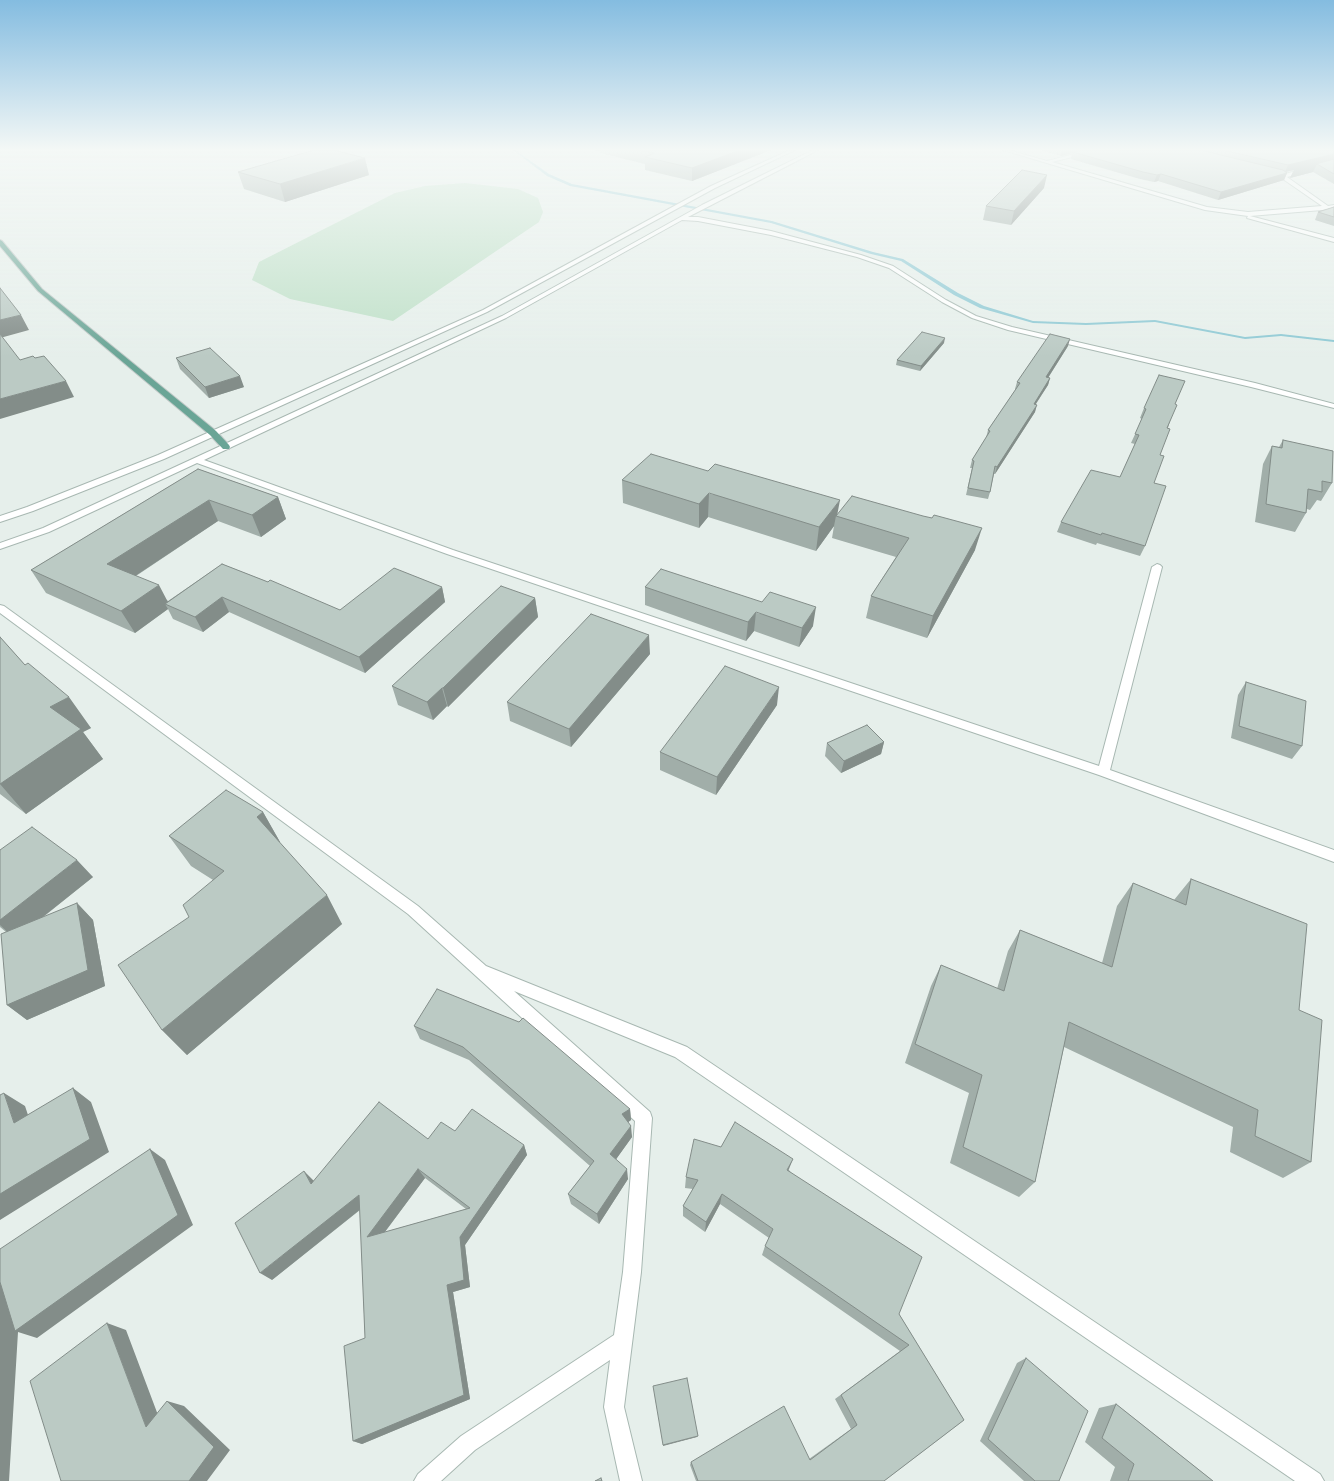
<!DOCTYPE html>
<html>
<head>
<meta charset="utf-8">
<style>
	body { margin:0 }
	canvas { display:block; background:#e6efeb }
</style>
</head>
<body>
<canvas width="1334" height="1481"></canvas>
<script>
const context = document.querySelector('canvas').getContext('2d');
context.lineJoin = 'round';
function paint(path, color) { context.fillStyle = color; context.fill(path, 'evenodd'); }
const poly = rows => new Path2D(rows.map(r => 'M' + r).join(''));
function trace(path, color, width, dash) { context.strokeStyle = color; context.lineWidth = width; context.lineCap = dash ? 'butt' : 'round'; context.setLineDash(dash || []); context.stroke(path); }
paint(poly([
	[465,183,518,189,538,198,543,212,539,222,393,321,290,299,252,280,259,262,395,193,425,186]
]), '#bfe0c8');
paint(poly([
	[513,150,515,150,549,174,572,184,772,221,873,252,903,259,958,293,984,306,1033,321,1086,323,1155,320,1245,337,1281,334,1334,340,1334,342,1281,336,1245,339,1155,322,1086,325,1033,323,980,308,954,295,901,261,871,254,771,223,570,186,547,176,513,150]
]), '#8ec9d4');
const minor = poly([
	[790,150,795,150,715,188,487,312,164,459,33,511,0,522,0,516,27,507,158,455,483,310,711,186,790,150],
	[813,150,818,150,688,217,698,217,771,231,861,255,893,266,946,300,976,316,1012,327,1255,383,1334,404,1334,408,1251,387,1008,330,972,318,942,302,889,268,857,257,771,235,698,221,682,220,506,318,204,460,453,550,1099,766,1152,567,1157,564,1160,565,1162,567,1110,770,1334,850,1334,862,1099,775,447,554,197,463,49,532,0,549,0,543,43,528,502,316,702,205,813,150],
	[1003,150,1009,150,1047,161,1090,150,1096,150,1096,151,1052,162,1207,207,1248,212,1322,206,1280,177,1267,173,1270,171,1285,174,1334,161,1334,164,1287,177,1328,206,1334,205,1334,209,1250,216,1334,238,1334,242,1247,218,1248,216,1205,210,1003,150],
	[0,605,4,606,418,906,486,966,687,1047,1320,1474,1324,1481,1295,1481,675,1057,514,991,650,1112,652,1118,641,1272,624,1407,642,1481,620,1481,604,1407,610,1360,475,1450,441,1481,414,1481,418,1474,461,1436,614,1335,623,1272,635,1121,408,914,0,613,0,605]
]);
const major = poly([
	[0,240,2,241,42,289,216,431,229,445,230,447,229,449,223,449,210,435,38,291,0,246,0,240]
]);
trace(minor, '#a8b8b2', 2);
trace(major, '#c2cac8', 2);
paint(minor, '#fff');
paint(major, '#6aa596');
paint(poly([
	[593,150,771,150,692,181,645,170,645,164,600,153,600,151],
	[1041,150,1334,150,1334,184,1313,172,1290,178,1294,170,1286,172,1287,173,1284,180,1218,200,1158,181,1154,182,1140,179,1071,159,1072,153,1061,156],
	[238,172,369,175,285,202,244,189],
	[1044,188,1011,225,983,220,986,206],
	[1334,207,1334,226,1315,220,1318,212],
	[944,343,920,371,896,365,897,360],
	[1068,346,1048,378,1050,378,1048,385,1036,404,1035,412,995,474,994,474,990,492,988,499,966,495,972,468,970,468,972,460,986,438,988,430,1016,389,1015,389,1017,382],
	[176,358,244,387,209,398,180,369],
	[1175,404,1160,455,1154,483,1145,546,1140,556,1097,543,1096,545,1057,532,1061,522,1120,477,1135,444,1131,443,1142,419,1140,418,1144,408],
	[1283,440,1332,483,1321,501,1317,500,1310,510,1307,509,1306,513,1295,532,1255,522,1263,464,1272,446,1279,447],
	[198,469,278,497,286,519,261,537,218,521,136,576,168,601,222,564,340,610,442,587,445,602,365,673,229,612,203,632,173,619,168,609,135,633,46,593,31,570],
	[622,480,837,514,975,550,927,638,866,618,871,596,896,557,832,538,834,526,816,551,708,517,699,528,623,503],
	[645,587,813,626,799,647,754,631,746,641,645,605],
	[535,598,538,617,448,707,447,706,433,720,398,705,392,686],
	[0,637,25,665,91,728,83,732,103,759,26,814,0,794],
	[650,654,571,747,510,721,507,702],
	[1246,682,1302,746,1292,759,1231,738,1238,695],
	[777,705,716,795,660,770,660,752],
	[884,742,881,754,841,773,825,756,827,743],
	[263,812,280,842,279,842,342,924,187,1055,162,1030,189,917,213,880,191,866,169,836],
	[0,850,93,877,42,918,77,903,93,920,105,986,27,1020,7,1005,6,932,0,927],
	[1191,879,1299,1010,1311,1162,1283,1178,1230,1152,1233,1127,1064,1047,1035,1182,1019,1197,950,1163,969,1093,905,1063,931,986,941,965,997,989,1008,951,1020,930,1102,963,1117,906,1133,883,1174,900],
	[414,1026,630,1109,631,1120,628,1122,632,1137,616,1159,628,1179,599,1224,571,1204,568,1194,590,1166,469,1060,420,1039],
	[455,1131,524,1145,527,1155,465,1245,470,1287,453,1292,470,1399,362,1444,353,1441,365,1338,360,1210,272,1280,313,1180,314,1181,428,1139],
	[425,1178,466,1209,385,1232],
	[789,1170,899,1314,964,1420,884,1481,696,1481,690,1465,691,1462,809,1459,851,1429,835,1399,900,1351,762,1255,765,1246,769,1238,720,1204,705,1232,683,1216,683,1206,693,1189,685,1188,686,1177],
	[1026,1358,1059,1481,1024,1481,980,1441,1017,1363],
	[1116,1404,1213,1481,1110,1481,1115,1467,1085,1442,1099,1408]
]), '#a1aea9');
paint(poly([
	[740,150,771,150,692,181,692,168],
	[1062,150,1086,150,1073,152,1072,153,1061,156],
	[1334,154,1334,160,1317,164,1313,172,1290,178,1294,170,1285,172,1288,165],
	[365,158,369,175,285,202,280,184],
	[1287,173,1284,180,1218,200,1221,192],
	[1161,174,1158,181,1154,182,1157,175],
	[1047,175,1044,188,1011,225,1014,211],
	[21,315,29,330,0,338,0,320],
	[945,338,944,343,920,371,921,366],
	[1070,339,1068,346,1044,384,1046,377],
	[240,376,244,387,209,398,205,387],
	[1050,378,1048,385,1031,411,1034,404],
	[66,381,74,397,0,419,0,399],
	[1037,405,1035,412,995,474,997,467],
	[709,493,708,517,699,528,699,504],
	[278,497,286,519,261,537,252,515],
	[209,500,218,521,120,586,107,564],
	[840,500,837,516,836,516,834,526,816,551,819,527],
	[982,528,975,550,927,638,933,616],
	[159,585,170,606,165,604,168,609,135,633,121,611],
	[442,587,445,602,365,673,359,657],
	[222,597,229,612,203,632,195,617],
	[535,598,538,617,448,707,443,688],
	[816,607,813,626,799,647,802,628],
	[756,612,754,631,746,641,748,622],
	[649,635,650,654,571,747,569,729],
	[779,687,777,705,716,795,717,777],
	[442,688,447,706,433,720,427,702],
	[69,697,91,728,83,732,103,759,26,814,0,784,50,707],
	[884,742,881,754,841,773,844,761],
	[263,812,280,842,274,847,257,817],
	[77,860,93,877,15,939,0,925,0,920],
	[327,895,342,924,187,1055,162,1030],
	[77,903,93,920,105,986,27,1020,7,1005],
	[73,1088,91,1102,109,1152,0,1220,0,1194],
	[4,1093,25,1106,35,1136,14,1123],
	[630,1109,631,1120,623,1126,622,1114],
	[631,1126,632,1137,612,1165,610,1154],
	[524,1145,527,1155,465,1245,470,1287,453,1292,470,1399,362,1444,353,1441,460,1237],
	[150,1149,165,1160,193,1225,37,1338,18,1332,9,1481,0,1481,0,1279],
	[793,1159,789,1169,784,1180,787,1170],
	[418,1169,425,1178,375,1245,367,1237],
	[627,1169,628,1179,599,1224,597,1214],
	[304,1171,313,1180,320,1193,311,1184],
	[722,1194,720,1204,705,1232,706,1222],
	[359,1195,367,1204,272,1280,260,1273],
	[107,1323,126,1330,164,1431,146,1427],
	[167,1401,184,1406,230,1450,207,1481,189,1481],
	[698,1436,697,1437,663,1446,663,1445]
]), '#838d89');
const building = poly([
	[314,150,334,150,365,158,280,184,238,172,314,150],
	[639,150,740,150,692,168,645,157,655,153,639,150],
	[1081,150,1200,150,1283,170,1287,173,1221,192,1161,174,1157,175,1143,172,1073,152,1081,150],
	[1223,150,1334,150,1334,154,1288,165,1223,150],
	[1334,159,1334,174,1317,164,1294,170,1334,159],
	[1022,170,1047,175,1014,211,986,206,1022,170],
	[1334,207,1334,217,1318,212,1334,207],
	[0,288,21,315,0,320,0,288],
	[922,332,945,338,921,366,897,360,922,332],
	[0,334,20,360,33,356,35,358,44,356,66,381,0,399,0,334],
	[1050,334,1070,339,1046,377,1050,378,1034,404,1037,405,997,467,995,466,990,492,968,488,974,461,972,460,990,431,988,430,1020,383,1017,382,1050,334],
	[210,348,240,376,205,387,176,358,210,348],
	[1159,375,1185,381,1175,404,1177,405,1167,428,1170,429,1160,455,1164,456,1154,483,1166,486,1145,546,1102,533,1101,535,1061,522,1091,470,1120,477,1139,435,1135,434,1146,409,1144,408,1159,375],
	[1283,440,1333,451,1332,483,1322,481,1322,492,1308,489,1306,513,1266,504,1272,446,1282,448,1283,440],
	[651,454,708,471,715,464,840,500,819,527,709,493,699,504,622,480,651,454],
	[198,469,278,497,252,515,209,500,107,564,159,585,121,611,31,570,198,469],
	[852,496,923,516,932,518,934,515,982,528,933,616,871,596,909,538,836,516,852,496],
	[222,564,268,582,270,580,340,610,394,568,442,587,359,657,222,597,195,617,165,604,222,564],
	[661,569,762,602,770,592,816,607,802,628,756,612,748,622,645,587,661,569],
	[501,586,535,598,443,688,442,688,427,702,392,686,501,586],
	[591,614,649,635,569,729,507,702,591,614],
	[0,637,25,665,28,663,69,697,50,707,81,729,0,784,0,637],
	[725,666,779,687,717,777,660,752,725,666],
	[1246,682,1306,701,1302,746,1239,726,1246,682],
	[867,725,884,742,844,761,827,743,867,725],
	[226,790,263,812,257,817,327,895,162,1030,118,965,189,917,183,905,224,871,169,836,226,790],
	[32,827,77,860,0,920,0,850,32,827],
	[1191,879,1307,924,1299,1010,1322,1020,1311,1162,1255,1136,1258,1110,1069,1022,1035,1182,963,1147,982,1075,915,1044,941,965,1004,991,1020,930,1112,967,1133,883,1186,905,1191,879],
	[77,903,88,970,7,1005,1,934,77,903],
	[437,989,519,1022,523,1018,630,1109,622,1114,631,1126,610,1154,627,1169,597,1214,568,1194,594,1161,463,1047,414,1026,437,989],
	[73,1088,90,1139,0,1194,0,1095,4,1093,14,1123,73,1088],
	[379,1102,428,1139,441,1122,455,1131,472,1109,524,1145,460,1237,464,1280,447,1285,464,1395,353,1441,344,1346,365,1338,359,1195,260,1273,235,1223,304,1171,311,1184,379,1102],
	[418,1169,470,1208,367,1237,418,1169],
	[735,1122,793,1159,787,1170,922,1257,899,1314,964,1420,884,1481,698,1481,691,1462,784,1406,810,1460,857,1425,841,1395,909,1345,765,1246,773,1229,722,1194,706,1222,683,1206,698,1180,686,1177,694,1139,721,1147,735,1122],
	[150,1149,178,1215,15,1331,0,1282,0,1249,150,1149],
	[107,1323,146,1427,167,1401,214,1447,189,1481,61,1481,30,1381,107,1323],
	[1026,1358,1088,1411,1059,1481,1035,1481,988,1439,1026,1358],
	[687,1378,698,1436,663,1445,653,1386,687,1378],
	[1116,1404,1213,1481,1128,1481,1134,1464,1102,1438,1116,1404],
	[601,1478,602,1481,595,1481,601,1478]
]);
paint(building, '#bbcac4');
trace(building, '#838d89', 1);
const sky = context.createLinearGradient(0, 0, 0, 357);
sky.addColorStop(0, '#84bce0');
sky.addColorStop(0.42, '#f4f8f6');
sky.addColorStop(1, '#f4f8f600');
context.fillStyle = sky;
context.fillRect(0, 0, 1334, 357);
</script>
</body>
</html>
